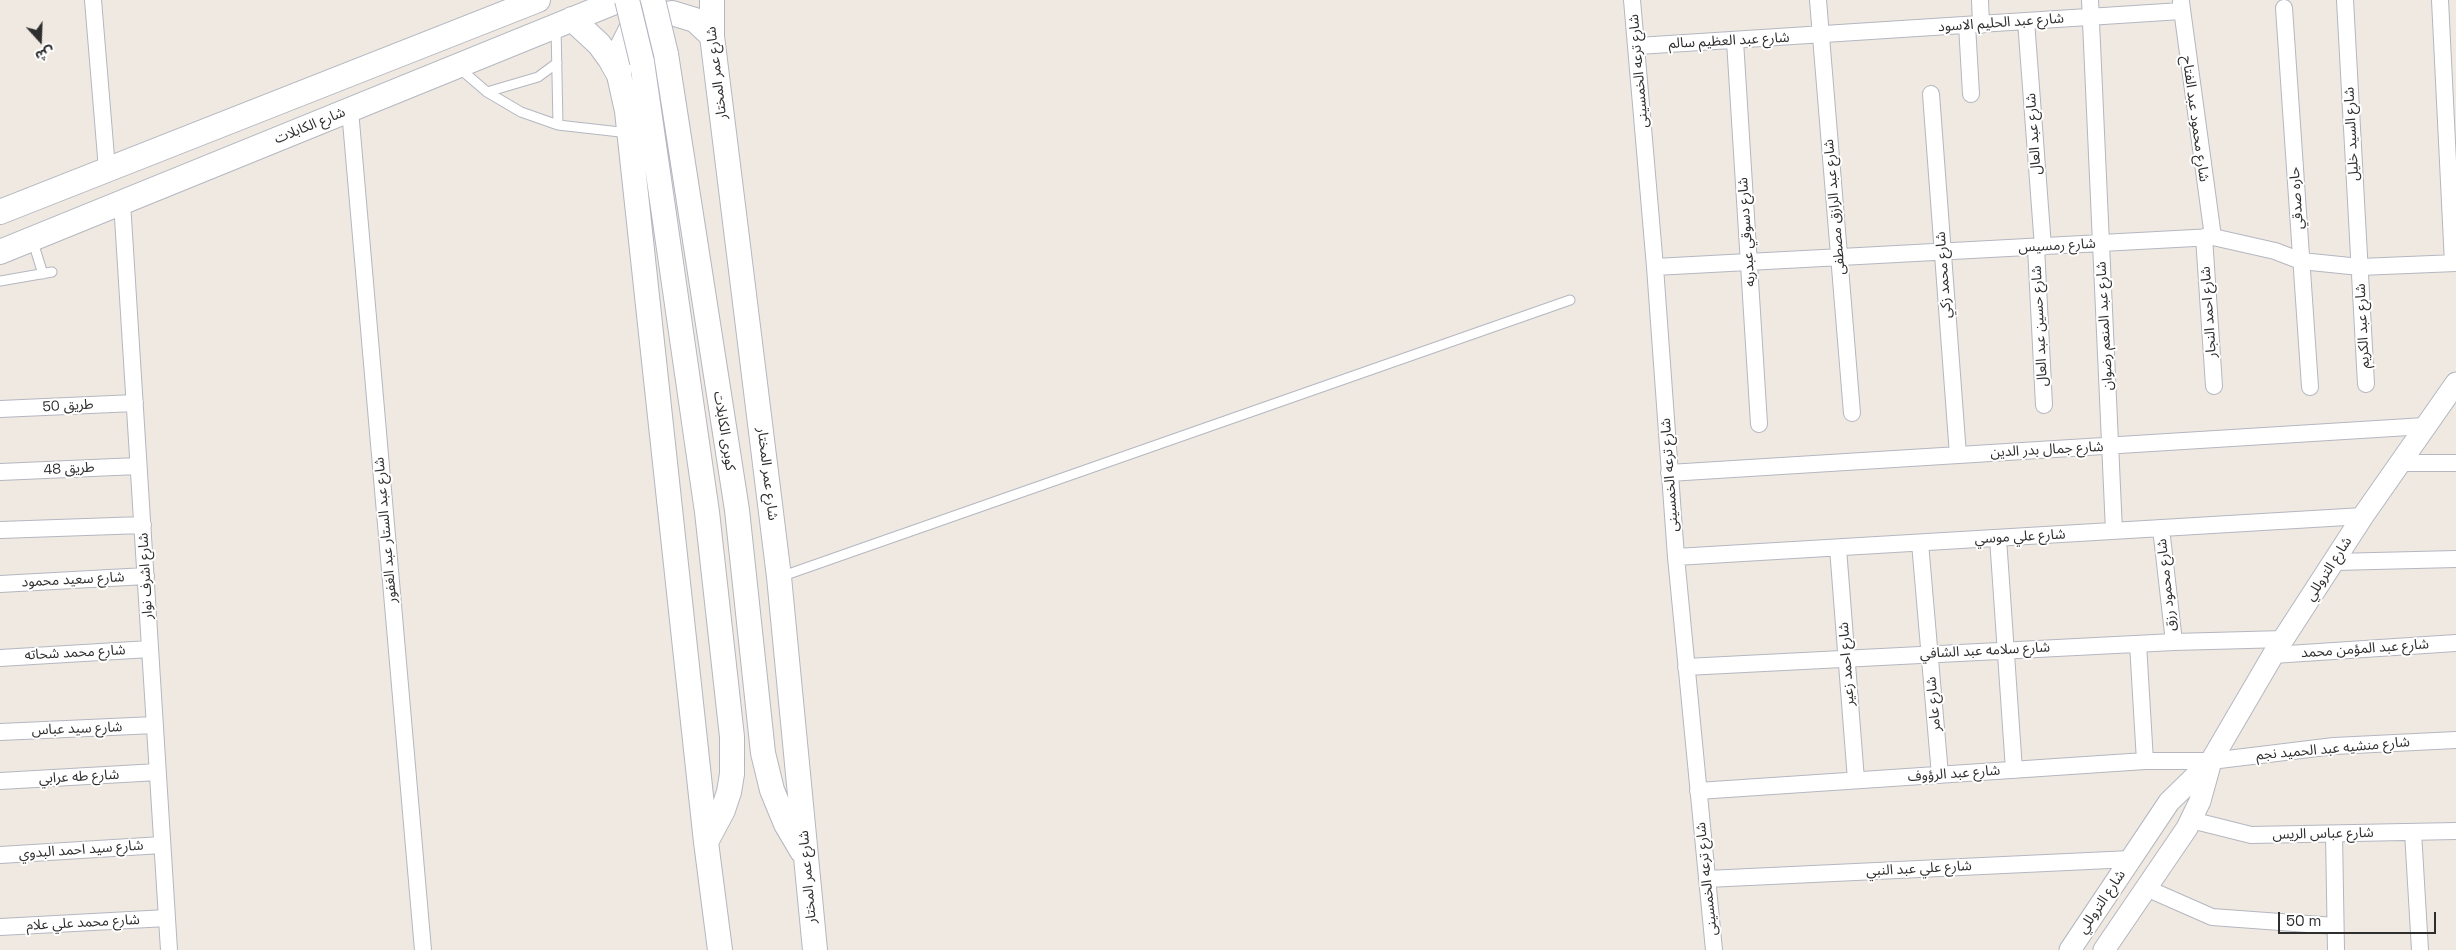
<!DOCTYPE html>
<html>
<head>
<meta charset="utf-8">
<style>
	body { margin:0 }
	#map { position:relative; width:2456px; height:950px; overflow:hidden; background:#efe9e1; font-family:"Space Grotesk","Noto Sans Arabic",sans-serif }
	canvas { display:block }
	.north { position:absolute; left:15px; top:15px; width:50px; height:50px; -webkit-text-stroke:4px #fff; paint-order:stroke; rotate:160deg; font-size:14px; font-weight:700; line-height:20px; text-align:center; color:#2e2e2e }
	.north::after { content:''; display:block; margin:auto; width:18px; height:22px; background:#2e2e2e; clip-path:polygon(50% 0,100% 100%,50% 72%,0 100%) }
	.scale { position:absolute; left:2278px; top:912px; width:158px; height:22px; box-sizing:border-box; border:2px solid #2e2e2e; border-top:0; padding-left:6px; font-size:15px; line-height:18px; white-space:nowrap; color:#2e2e2e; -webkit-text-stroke:4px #fff; paint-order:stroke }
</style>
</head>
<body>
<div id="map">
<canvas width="2456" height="950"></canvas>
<div class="north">ش</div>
<div class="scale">50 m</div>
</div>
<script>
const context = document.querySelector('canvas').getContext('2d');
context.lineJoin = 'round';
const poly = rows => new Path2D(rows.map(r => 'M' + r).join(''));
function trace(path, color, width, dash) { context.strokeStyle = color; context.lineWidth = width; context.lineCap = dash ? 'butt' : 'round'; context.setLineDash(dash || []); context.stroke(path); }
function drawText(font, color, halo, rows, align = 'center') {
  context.font = font + ' "Space Grotesk","Noto Sans Arabic",sans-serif'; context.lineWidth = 4; context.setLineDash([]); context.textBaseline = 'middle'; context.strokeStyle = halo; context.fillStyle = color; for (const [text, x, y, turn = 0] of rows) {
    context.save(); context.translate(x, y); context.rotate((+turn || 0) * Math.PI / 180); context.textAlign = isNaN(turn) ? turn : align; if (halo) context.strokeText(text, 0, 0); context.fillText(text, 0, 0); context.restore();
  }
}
const service = poly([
	[556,27,558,125],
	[459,68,487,92,521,112,558,125,629,133],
	[487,92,538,77,557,63],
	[32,239,43,274],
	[0,281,52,272],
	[780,577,1570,300]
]);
const minor = poly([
	[93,0,107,169],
	[1632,0,1655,267,1676,557,1714,950],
	[1818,0,1852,413],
	[1980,0,1981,25],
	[2090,0,2114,531],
	[2345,0,2366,384],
	[2440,0,2453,263],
	[2181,2,2213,237],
	[2284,8,2310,387],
	[2026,21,2043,247],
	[1967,25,1971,94],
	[1735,41,1759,424],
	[1638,46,2181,11],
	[1931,94,1958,455],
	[350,110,423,950],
	[122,202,169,950],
	[2204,237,2214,386],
	[2036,247,2044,405],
	[1655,267,2213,237,2275,251,2301,261,2360,267,2456,263],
	[0,409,135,403],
	[2401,463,2456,463],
	[0,472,138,466],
	[1669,473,2425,426],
	[2161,528,2174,642],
	[0,530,143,525],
	[1998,538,2014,770],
	[1920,543,1940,775],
	[1838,548,1856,780],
	[1676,557,2363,516],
	[2334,562,2456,559],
	[0,584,146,576],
	[2138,644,2145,761],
	[2273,655,2456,643],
	[0,658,150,649],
	[1686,667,2174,642,2284,639],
	[0,732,155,725],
	[0,781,158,772],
	[1698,791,2145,761,2211,761,2334,746,2456,740],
	[2191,820,2251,835,2456,831],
	[2413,832,2420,950],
	[2334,834,2336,950],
	[0,855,162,845],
	[1707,879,2131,859],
	[2146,888,2212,917,2335,926],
	[0,927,167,918]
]);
const tertiary = poly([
	[2070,950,2169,802,2211,761],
	[2104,950,2187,828,2200,801,2211,761,2273,655,2363,516,2456,383]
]);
const secondary = poly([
	[712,0,712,36,779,577,815,950],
	[572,19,599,44,610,59,619,75,627,111,706,842,720,950],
	[666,54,737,510,763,753,772,790,786,824,802,851],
	[642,62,707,512,732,737,732,774,729,792,723,810,706,842],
	[619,75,620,51,630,31,649,17,672,13,695,20,712,36],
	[0,212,538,0],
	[0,252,620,0]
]);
trace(service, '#b4b7c1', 11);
trace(minor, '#b4b7c1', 18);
trace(tertiary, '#b4b7c1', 23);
trace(secondary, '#b4b7c1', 26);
trace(service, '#fff', 9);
trace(minor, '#fff', 16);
trace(tertiary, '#fff', 21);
trace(secondary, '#fff', 24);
const secondaryBridge = poly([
	[627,0,642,62],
	[653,0,666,54]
]);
trace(secondaryBridge, '#b4b7c1', 26, []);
trace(secondaryBridge, '#fff', 24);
drawText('14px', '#2e2e2e', '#fff', [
	["شارع عبد الحليم الاسود",2001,23,-4],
	["شارع عبد العظيم سالم",1729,41,-3],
	["شارع ترعه الخمسينى",1639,71,-95],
	["شارع عمر المختار",717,73,-97],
	["شارع محمود عبد الفتاح",2195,119,82],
	["شارع الكابلات",310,126,-22],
	["شارع عبد العال",2034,134,-94],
	["شارع السيد خليل",2352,134,-93],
	["حاره صدقي",2297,198,-94],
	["شارع عبد الرازق مصطفى",1835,207,-95],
	["شارع دسوقي عبدربه",1747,232,-94],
	["شارع رمسيس",2057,246,-3],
	["شارع محمد زكي",1944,275,-94],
	["شارع احمد النجار",2209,312,-94],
	["شارع حسين عبد العال",2040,326,-93],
	["شارع عبد المنعم رضوان",2105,326,-93],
	["شارع عبد الكريم",2363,326,-93],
	["طريق 50",68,406,-3],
	["كوبرى الكابلات",724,431,81],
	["شارع جمال بدر الدين",2047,450,-3],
	["طريق 48",69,469,-3],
	["شارع عمر المختار",767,474,83],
	["شارع ترعه الخمسينى",1670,475,-94],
	["شارع عبد الستار عبد الغفور",386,530,-95],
	["شارع علي موسي",2020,537,-3],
	["شارع التروللي",2329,569,-57],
	["شارع اشرف نوار",146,576,-93],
	["شارع سعيد محمود",73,580,-3],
	["شارع محمود رزق",2167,585,-96],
	["شارع عبد المؤمن محمد",2365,649,-4],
	["شارع سلامه عبد الشافي",1985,651,-3],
	["شارع محمد شحاته",75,653,-3],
	["شارع احمد زعير",1847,664,-94],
	["شارع عامر",1934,704,-95],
	["شارع سيد عباس",77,729,-2],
	["شارع منشيه عبد الحميد نجم",2333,749,-5],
	["شارع عبد الرؤوف",1954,774,-4],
	["شارع طه عرابي",79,777,-3],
	["شارع عباس الريس",2323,834,-1],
	["شارع سيد احمد البدوي",81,850,-4],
	["شارع علي عبد النبي",1919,869,-3],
	["شارع عمر المختار",808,877,-95],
	["شارع ترعه الخمسينى",1707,879,-96],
	["شارع التروللي",2102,902,-56],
	["شارع محمد علي علام",83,923,-3]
]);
</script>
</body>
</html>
